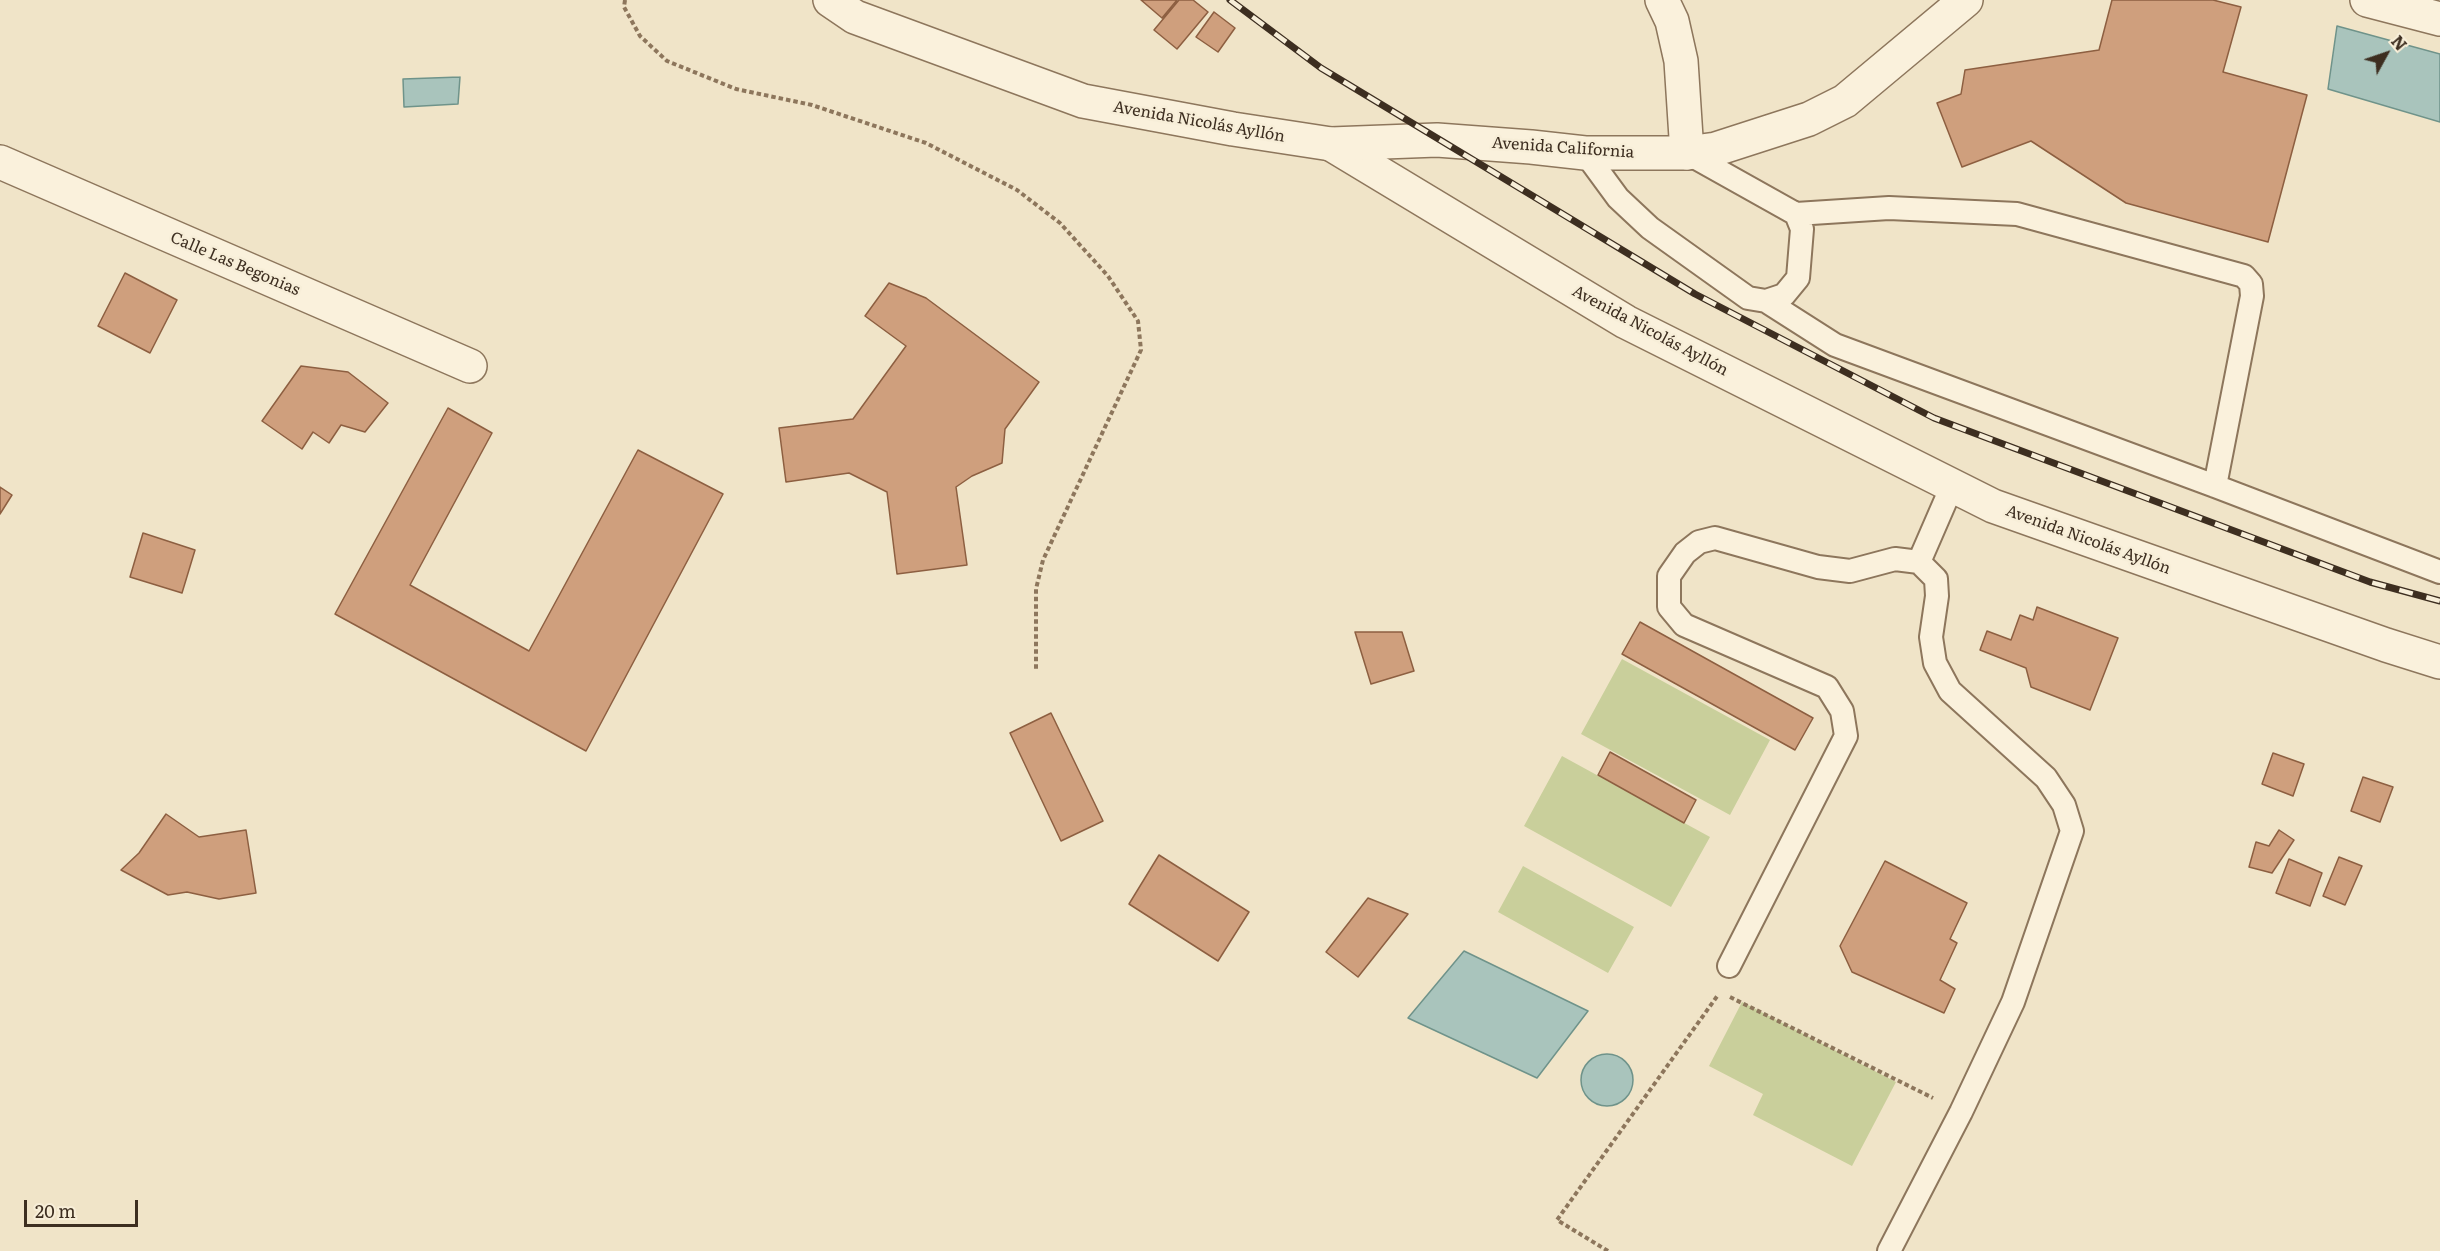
<!DOCTYPE html>
<html>
<head>
<meta charset="utf-8">
<style>
	body { margin:0 }
	#map { position:relative; width:2440px; height:1251px; overflow:hidden; background:#f0e4c8; font-family:Literata,serif }
	canvas { display:block }
	.north { position:absolute; left:2356px; top:24px; width:60px; height:60px; -webkit-text-stroke:4px #f7eed8; paint-order:stroke; rotate:50deg; font-size:16px; font-weight:700; line-height:24px; text-align:center; color:#3d2e20 }
	.north::after { content:''; display:block; margin:auto; width:21px; height:27px; background:#3d2e20; clip-path:polygon(50% 0,100% 100%,50% 72%,0 100%) }
	.scale { position:absolute; left:24px; top:1200px; width:114px; height:27px; box-sizing:border-box; border:3px solid #3d2e20; border-top:0; padding-left:8px; font-size:18px; line-height:21px; white-space:nowrap; color:#3d2e20; -webkit-text-stroke:4px #f7eed8; paint-order:stroke }
</style>
</head>
<body>
<div id="map">
<canvas width="2440" height="1251"></canvas>
<div class="north">N</div>
<div class="scale">20 m</div>
</div>
<script>
const context = document.querySelector('canvas').getContext('2d');
context.lineJoin = 'round';
function paint(path, color) { context.fillStyle = color; context.fill(path, 'evenodd'); }
const poly = rows => new Path2D(rows.map(r => 'M' + r).join(''));
function trace(path, color, width, dash) { context.strokeStyle = color; context.lineWidth = width; context.lineCap = dash ? 'butt' : 'round'; context.setLineDash(dash || []); context.stroke(path); }
function drawText(font, color, halo, rows, align = 'center') {
  context.font = font + ' Literata,serif'; context.lineWidth = 5; context.setLineDash([]); context.textBaseline = 'middle'; context.strokeStyle = halo; context.fillStyle = color; for (const [text, x, y, turn = 0] of rows) {
    context.save(); context.translate(x, y); context.rotate((+turn || 0) * Math.PI / 180); context.textAlign = isNaN(turn) ? turn : align; if (halo) context.strokeText(text, 0, 0); context.fillText(text, 0, 0); context.restore();
  }
}
paint(poly([
	[1622,659,1770,740,1730,815,1581,734],
	[1562,756,1710,837,1671,907,1524,826],
	[1523,866,1634,927,1608,973,1498,912],
	[1742,1002,1896,1082,1852,1166,1753,1115,1763,1094,1709,1066]
]), '#c9cf9b');
const water = poly([
	[2337,26,2440,54,2440,122,2328,89,2337,26],
	[460,77,458,104,404,107,403,79,460,77],
	[1464,951,1588,1011,1537,1078,1408,1018,1464,951],
	'1581 1080a26 26 0 1 1 52 0a26 26 0 1 1-52 0Z'
]);
paint(water, '#a9c4bc');
trace(water, '#6f938a', 1.5);
const building = poly([
	[1141,0,1177,0,1162,18,1141,0],
	[1179,0,1193,0,1208,12,1177,49,1154,30,1179,0],
	[2112,0,2213,0,2241,7,2223,72,2307,95,2268,242,2126,203,2031,141,1962,167,1937,103,1961,94,1965,70,2099,50,2112,0],
	[1214,12,1235,28,1218,52,1196,37,1214,12],
	[125,273,177,300,150,353,98,326,125,273],
	[889,283,926,298,1039,382,1005,429,1002,463,972,476,956,487,967,565,897,574,887,492,849,473,786,482,779,428,853,419,906,346,865,316,889,283],
	[301,366,348,372,388,403,365,432,341,425,329,443,313,432,302,449,262,421,301,366],
	[448,408,492,433,410,585,529,651,638,450,723,494,586,751,335,614,448,408],
	[0,487,12,495,0,514,0,487],
	[143,533,195,550,182,593,130,577,143,533],
	[2037,607,2118,638,2090,710,2031,687,2026,668,1980,650,1987,631,2011,640,2020,615,2033,620,2037,607],
	[1640,622,1813,718,1795,750,1622,654,1640,622],
	[1355,632,1402,632,1414,671,1371,684,1355,632],
	[1051,713,1103,821,1061,841,1010,733,1051,713],
	[1610,752,1696,800,1684,823,1598,775,1610,752],
	[2273,753,2304,764,2293,796,2262,784,2273,753],
	[2363,777,2393,787,2380,822,2351,811,2363,777],
	[166,814,199,837,246,830,256,893,219,899,187,892,168,895,121,870,139,853,166,814],
	[2279,830,2294,840,2272,873,2249,867,2256,842,2269,846,2279,830],
	[1159,855,1249,912,1218,961,1129,904,1159,855],
	[2339,857,2362,866,2345,905,2323,896,2339,857],
	[2289,859,2322,873,2310,906,2276,893,2289,859],
	[1885,861,1967,903,1950,939,1957,943,1940,980,1955,989,1944,1013,1852,972,1840,946,1885,861],
	[1368,898,1408,914,1358,977,1326,952,1368,898]
]);
paint(building, '#cf9f7d');
trace(building, '#8d5f41', 1.5);
const service = poly([
	[1585,153,1618,198,1650,228,1748,298,1766,301,1784,295,1798,278,1802,229,1796,214,1687,153],
	[1796,214,1889,208,2017,214,2244,276,2251,284,2252,296,2215,486],
	[1766,301,1835,345,2215,486,2440,572],
	[1919,562,1952,486],
	[1729,966,1846,736,1842,711,1827,687,1684,625,1669,607,1669,576,1685,553,1699,542,1715,538,1818,567,1850,571,1895,559,1919,562,1936,579,1937,596,1931,637,1935,663,1950,691,2046,778,2064,805,2072,831,2013,1002,1961,1112,1889,1251]
]);
const minor = poly([
	[1662,0,1672,21,1681,61,1687,153],
	[1331,144,1626,322,1993,506,2386,645,2440,662],
	[0,162,470,366]
]);
const tertiary = poly([
	[830,0,855,17,1083,101,1233,129,1331,144,1437,140,1531,147,1585,153,1687,153,1716,149,1809,119,1845,101,1966,0],
	[2367,0,2440,19]
]);
trace(service, '#8d765c', 26);
trace(minor, '#8d765c', 36);
trace(tertiary, '#8d765c', 36);
trace(poly([
	[625,0,624,7,640,36,667,61,736,89,812,105,926,143,1017,190,1060,223,1108,276,1138,321,1141,350,1043,560,1036,589,1036,671],
	[1730,997,1933,1098],
	[1608,1251,1557,1220,1718,995]
]), '#8d765c', 4, [4.5, 3]);
trace(service, '#faf1dc', 22);
trace(minor, '#faf1dc', 33);
trace(tertiary, '#faf1dc', 33);
const rail = poly([
	[1230,0,1321,68,1695,294,1934,418,2370,582,2440,601]
]);
trace(rail, '#3d2e20', 7);
trace(rail, '#f7eed8', 4.5, [14]);
drawText('16px', '#3d2e20', '#f7eed8', [
	["Avenida Nicolás Ayllón",1199,122,10],
	["Avenida California",1563,148,4],
	["Calle Las Begonias",235,264,23],
	["Avenida Nicolás Ayllón",1650,331,28],
	["Avenida Nicolás Ayllón",2088,540,20]
]);
</script>
</body>
</html>
